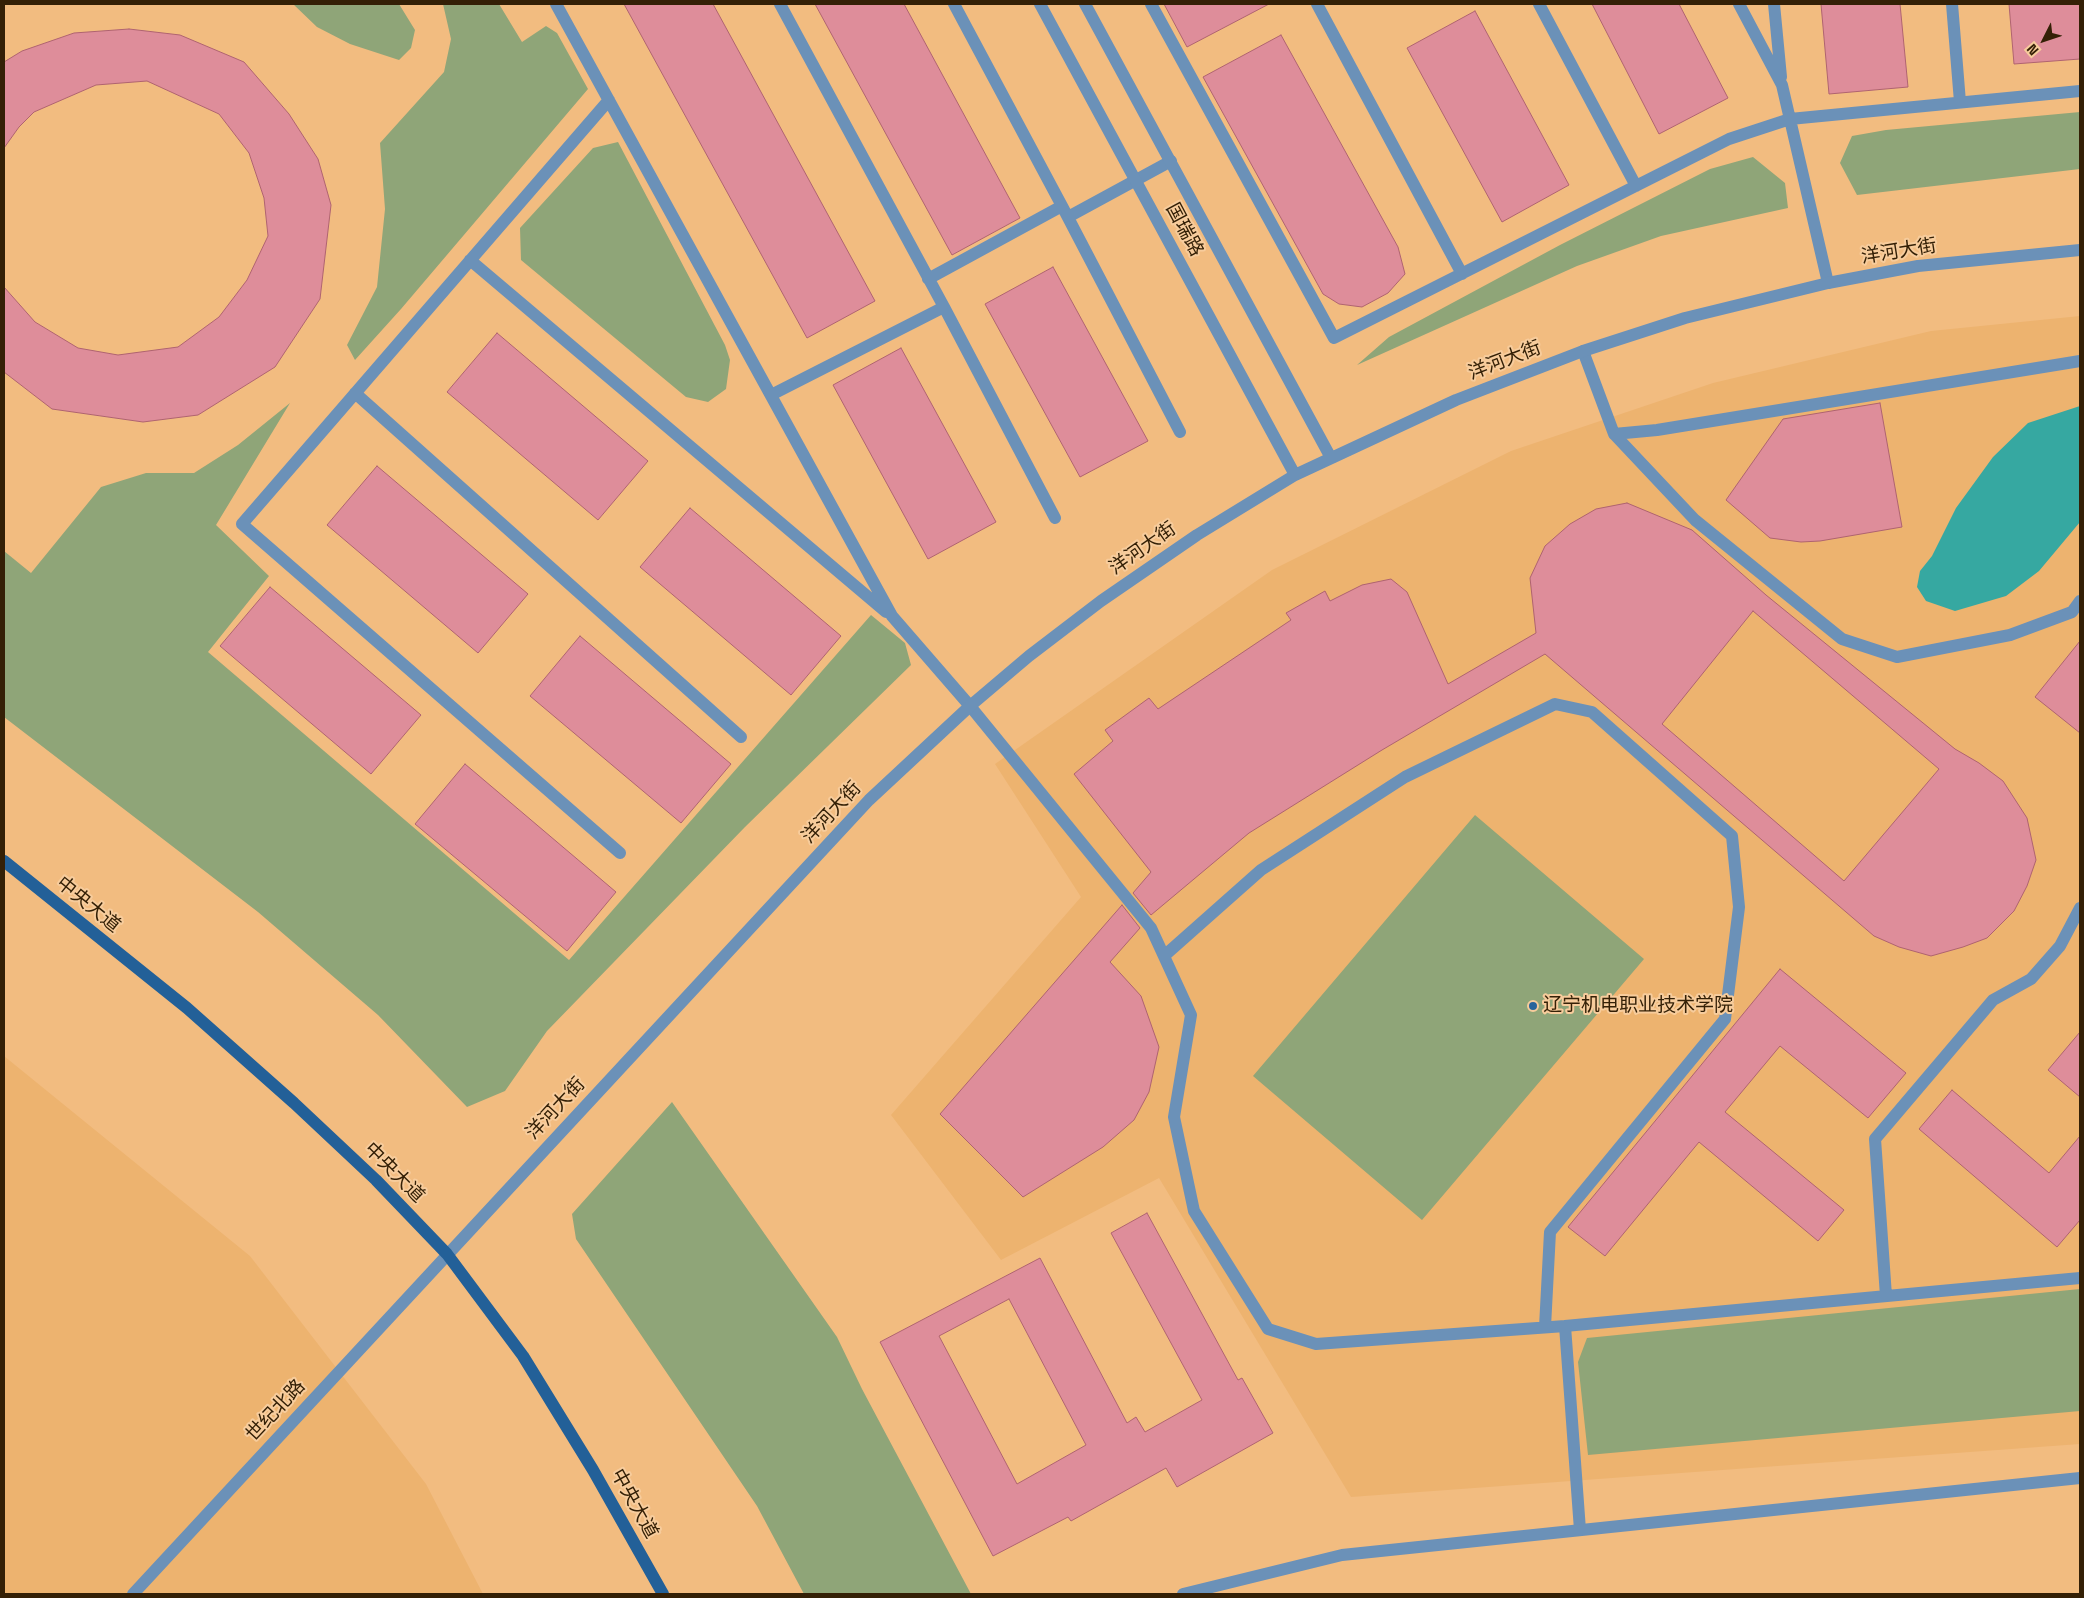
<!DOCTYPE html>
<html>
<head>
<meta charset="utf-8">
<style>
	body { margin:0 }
	#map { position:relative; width:2084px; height:1598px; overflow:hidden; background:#f2bc80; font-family:"Space Grotesk",sans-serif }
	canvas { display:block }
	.frame { position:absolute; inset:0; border:5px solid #342006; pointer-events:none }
	.north { position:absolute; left:2019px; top:15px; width:50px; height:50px; -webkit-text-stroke:4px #f7cc9c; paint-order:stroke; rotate:229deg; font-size:14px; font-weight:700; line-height:20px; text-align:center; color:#342006 }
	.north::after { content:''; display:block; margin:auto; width:18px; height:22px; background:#342006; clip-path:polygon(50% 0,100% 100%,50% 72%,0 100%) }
</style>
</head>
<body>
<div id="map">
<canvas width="2084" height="1598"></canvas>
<div class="frame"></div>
<div class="north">N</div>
</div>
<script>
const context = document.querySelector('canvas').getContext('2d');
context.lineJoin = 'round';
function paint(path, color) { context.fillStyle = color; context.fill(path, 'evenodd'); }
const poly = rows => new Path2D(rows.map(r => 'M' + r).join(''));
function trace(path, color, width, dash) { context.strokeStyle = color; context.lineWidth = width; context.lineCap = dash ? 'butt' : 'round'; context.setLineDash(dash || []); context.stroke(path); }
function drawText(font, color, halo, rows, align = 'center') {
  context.font = font + ' "Space Grotesk","Noto Sans SC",sans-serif'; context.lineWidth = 4; context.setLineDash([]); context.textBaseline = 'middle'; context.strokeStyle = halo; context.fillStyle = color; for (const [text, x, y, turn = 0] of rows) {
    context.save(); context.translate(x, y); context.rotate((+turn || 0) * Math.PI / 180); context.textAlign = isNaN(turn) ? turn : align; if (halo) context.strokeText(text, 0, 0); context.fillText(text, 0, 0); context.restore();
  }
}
paint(poly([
	[2080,316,2080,1444,1351,1497,1159,1178,1001,1260,891,1115,1081,897,995,764,1272,570,1511,451,1713,383,1931,331],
	[4,1056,250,1256,426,1484,483,1594,4,1594]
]), '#edb36f');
paint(poly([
	[293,4,399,4,415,30,411,48,399,60,350,44,317,27],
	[443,4,499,4,522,42,546,26,557,33,588,89,401,309,355,360,347,345,377,287,385,209,380,143,444,72,451,39],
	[2080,112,2080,169,1857,195,1840,163,1852,136,1886,130],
	[618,142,725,345,730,360,726,389,708,402,686,397,521,260,520,228,593,148],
	[1753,157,1785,183,1788,208,1661,236,1577,266,1357,365,1389,337,1560,245,1710,169],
	[290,403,216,525,269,576,208,652,569,960,871,615,905,643,911,665,745,827,547,1031,505,1091,467,1107,378,1015,258,912,4,717,4,551,31,573,101,487,146,473,194,473,238,445],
	[1475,815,1644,959,1422,1220,1253,1076],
	[672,1102,837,1337,862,1389,971,1594,804,1594,757,1506,576,1239,572,1214],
	[2080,1289,2080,1411,1588,1455,1578,1362,1587,1338]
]), '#8fa578');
paint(poly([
	[2080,406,2080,522,2039,571,2006,596,1955,611,1926,601,1917,587,1920,571,1932,556,1956,508,1993,457,2028,423]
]), '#36a8a1');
const building = poly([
	[624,4,713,4,875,301,807,338,624,4],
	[815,4,904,4,1020,218,952,255,815,4],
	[1164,4,1269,4,1187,47,1164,4],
	[1592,4,1679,4,1728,98,1659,134,1592,4],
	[1821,4,1900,4,1908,87,1829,94,1821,4],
	[2009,4,2080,4,2080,59,2014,64,2009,4],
	[1475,11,1569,185,1502,222,1407,48,1475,11],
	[129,29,180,35,244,62,289,114,318,159,331,205,320,299,275,367,198,415,143,422,52,409,4,372,4,287,35,322,78,348,118,355,178,347,219,317,247,280,268,236,264,198,249,153,219,114,147,81,96,85,34,112,19,127,4,148,4,62,22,51,74,33,129,29],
	[1281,35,1398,247,1405,274,1388,293,1362,307,1339,304,1323,294,1203,77,1281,35],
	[1053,267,1148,441,1080,477,985,304,1053,267],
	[497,333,648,461,598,520,447,392,497,333],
	[901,348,996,522,928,559,833,385,901,348],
	[1880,403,1902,527,1820,541,1801,542,1770,538,1726,500,1783,419,1880,403],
	[377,466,528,594,478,653,327,525,377,466],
	[1627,503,1692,530,1766,595,1955,749,1979,763,2003,781,2027,818,2036,860,2027,886,2014,911,1987,938,1963,947,1931,956,1899,947,1874,936,1545,654,1382,750,1249,833,1151,915,1133,893,1151,872,1074,774,1113,741,1105,730,1149,698,1158,709,1291,620,1286,613,1325,591,1330,601,1362,585,1391,579,1407,592,1448,684,1536,633,1530,578,1545,546,1570,524,1596,509,1627,503],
	[1753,611,1939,769,1844,881,1662,724,1753,611],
	[690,508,841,636,791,695,640,567,690,508],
	[270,587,421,715,371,774,220,646,270,587],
	[580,636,731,764,681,823,530,696,580,636],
	[2080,641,2080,733,2035,697,2080,641],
	[465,764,616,892,567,951,415,824,465,764],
	[1122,905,1140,928,1110,962,1141,996,1159,1047,1149,1092,1134,1120,1103,1147,1023,1197,940,1114,1122,905],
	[1780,969,1906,1073,1868,1118,1780,1046,1725,1112,1844,1210,1818,1241,1699,1142,1605,1256,1568,1227,1780,969],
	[2080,1032,2080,1097,2048,1070,2080,1032],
	[1952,1090,2049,1173,2080,1136,2080,1220,2057,1247,1919,1129,1952,1090],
	[1147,1213,1238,1380,1242,1378,1273,1433,1177,1487,1166,1468,1071,1521,1068,1517,993,1556,880,1342,1040,1258,1127,1423,1136,1417,1145,1432,1202,1400,1111,1233,1147,1213],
	[1009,1299,1086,1445,1017,1484,939,1336,1009,1299]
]);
paint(building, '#de8d9a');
trace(building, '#af6370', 1);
trace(poly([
	[556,4,892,616,970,706,1151,928,1191,1015,1174,1117,1194,1211,1268,1329,1316,1344,1565,1326],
	[780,4,944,307],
	[954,4,1062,206],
	[1151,4,1334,338,1729,139,1790,119,2080,91],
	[1317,4,1462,274],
	[1539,4,1636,186],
	[1739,4,1782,85,1828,283],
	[1774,4,1781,77],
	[1952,4,1960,102],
	[609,100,242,524,620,853],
	[1068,217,1171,161],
	[470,260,886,612],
	[928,279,1062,206,1180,432],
	[1583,351,1614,434,1657,430,2080,361],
	[355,393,741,737],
	[771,395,944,307,1055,518],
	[1614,434,1695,520,1842,639,1897,657,2010,635,2072,612,2080,601],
	[1164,956,1261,870,1405,777,1555,704,1592,712,1732,836,1739,907,1725,1019,1550,1232,1545,1327],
	[1886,1296,1875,1139,1993,1000,2031,979,2060,946,2080,908],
	[1580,1530,1565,1326,2080,1278]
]), '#6b91b8', 12);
trace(poly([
	[1040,4,1295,475],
	[1085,4,1331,458],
	[133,1594,869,800,970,706,1029,656,1101,601,1197,535,1295,475,1456,400,1583,351,1685,318,1828,283,1918,266,2080,250],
	[1183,1594,1342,1555,2080,1478]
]), '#6b91b8', 12);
trace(poly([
	[4,861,187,1008,294,1103,376,1180,447,1254,523,1356,593,1470,663,1594]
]), '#236098', 12);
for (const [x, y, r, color] of [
	[1533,1006,5,"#28649b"]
]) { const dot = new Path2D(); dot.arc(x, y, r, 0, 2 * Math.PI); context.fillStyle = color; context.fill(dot); trace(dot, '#f7cc9c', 2); }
drawText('19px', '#342006', '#f7cc9c', [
	["国瑞路",1184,230,62],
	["洋河大街",1899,252,-9],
	["洋河大街",1505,361,-21],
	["洋河大街",1143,549,-35],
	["洋河大街",832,813,-47],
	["中央大道",88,905,39],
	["洋河大街",556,1109,-47],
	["中央大道",394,1173,45],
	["世纪北路",276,1411,-47],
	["中央大道",634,1504,61]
]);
drawText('19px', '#342006', '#f7cc9c', [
	["辽宁机电职业技术学院",1543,1006]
], 'left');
</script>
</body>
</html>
